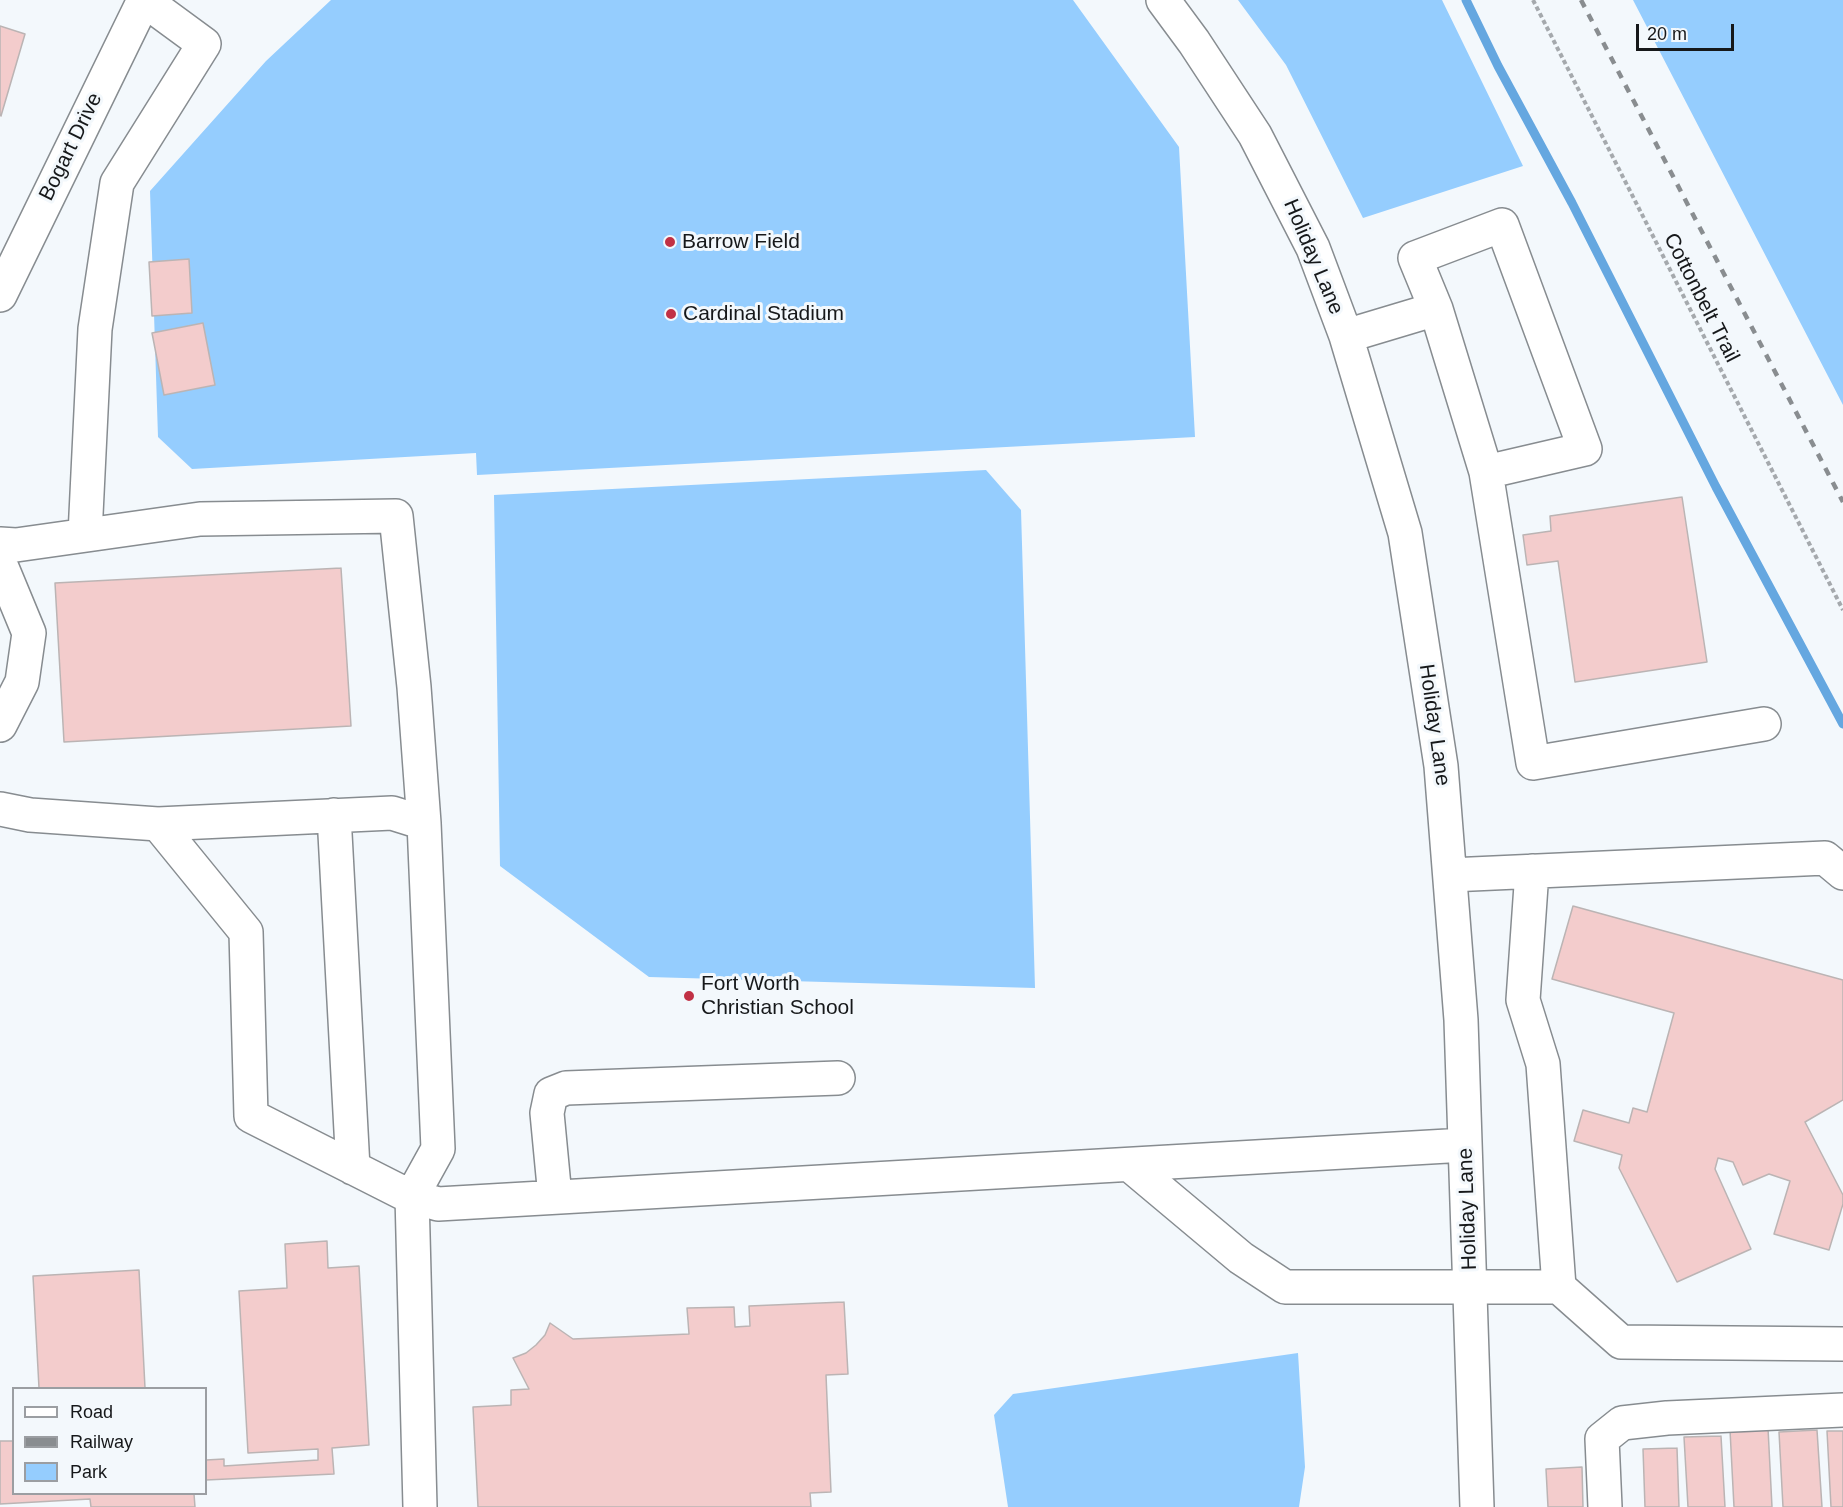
<!DOCTYPE html>
<html>
<head>
<meta charset="utf-8">
<style>
	body { margin:0 }
	#map { position:relative; width:1843px; height:1507px; overflow:hidden; background:#f3f8fc; font-family:Arial,sans-serif }
	canvas { display:block }
	.legend { position:absolute; left:12px; top:1387px; width:195px; height:108px; box-sizing:border-box; background:#f3f8fc; border:2px solid #9b9ea2; margin:0; padding:8px 10px; list-style:none; font-size:18px; color:#16181a }
	.legend li { display:flex; align-items:center; gap:12px; height:30px }
	.legend b { width:30px; border:2px solid #9b9ea2 }
	.scale { position:absolute; left:1636px; top:24px; width:98px; height:27px; box-sizing:border-box; border:3px solid #16181a; border-top:0; padding-left:8px; font-size:18px; line-height:21px; white-space:nowrap; color:#16181a; -webkit-text-stroke:4px #f3f8fc; paint-order:stroke }
</style>
</head>
<body>
<div id="map">
<canvas width="1843" height="1507"></canvas>
<ul class="legend">
<li><b style="height:8px;background:#fff"></b>Road</li>
<li><b style="height:8px;background:#898d90"></b>Railway</li>
<li><b style="height:16px;background:#95cdfe"></b>Park</li>
</ul>
<div class="scale">20 m</div>
</div>
<script>
const context = document.querySelector('canvas').getContext('2d');
context.lineJoin = 'round';
function paint(path, color) { context.fillStyle = color; context.fill(path, 'evenodd'); }
const poly = rows => new Path2D(rows.map(r => 'M' + r).join(''));
function trace(path, color, width, dash) { context.strokeStyle = color; context.lineWidth = width; context.lineCap = dash ? 'butt' : 'round'; context.setLineDash(dash || []); context.stroke(path); }
function drawText(font, color, halo, rows, align = 'center') {
  context.font = font + ' Arial,sans-serif'; context.lineWidth = 6; context.setLineDash([]); context.textBaseline = 'middle'; context.strokeStyle = halo; context.fillStyle = color; for (const [text, x, y, turn = 0] of rows) {
    context.save(); context.translate(x, y); context.rotate((+turn || 0) * Math.PI / 180); context.textAlign = isNaN(turn) ? turn : align; if (halo) context.strokeText(text, 0, 0); context.fillText(text, 0, 0); context.restore();
  }
}
paint(poly([
	[331,0,1073,0,1179,147,1195,437,477,475,476,453,192,469,158,437,150,191,266,61],
	[1238,0,1442,0,1523,166,1363,218,1286,65],
	[1633,0,1843,0,1843,405],
	[986,470,1021,510,1035,988,649,977,500,866,494,495],
	[1298,1353,1305,1467,1299,1507,1008,1507,994,1415,1013,1394]
]), '#95cdfe');
trace(poly([
	[1466,0,1498,66,1572,203,1716,487,1843,724]
]), '#65a7e0', 9);
const building = poly([
	[0,26,25,34,1,116,0,115,0,26],
	[189,259,192,313,152,316,149,262,189,259],
	[203,323,215,385,164,395,152,333,203,323],
	[1682,497,1707,662,1575,682,1558,561,1527,565,1523,535,1551,531,1550,516,1682,497],
	[341,568,351,726,64,742,55,583,341,568],
	[1573,906,1843,980,1843,1100,1805,1122,1843,1195,1843,1204,1829,1250,1774,1234,1790,1181,1769,1174,1743,1185,1733,1162,1718,1158,1715,1169,1751,1249,1677,1282,1619,1168,1622,1155,1574,1141,1583,1110,1629,1123,1633,1108,1647,1112,1674,1013,1552,979,1573,906],
	[327,1241,328,1268,359,1266,369,1445,332,1448,334,1474,206,1480,206,1460,224,1459,224,1466,318,1460,318,1449,248,1453,239,1291,287,1288,285,1244,327,1241],
	[139,1270,145,1388,39,1388,33,1276,139,1270],
	[844,1302,848,1374,826,1375,831,1492,810,1493,811,1507,478,1507,473,1407,511,1405,511,1390,529,1389,513,1358,526,1353,536,1345,545,1335,550,1323,573,1339,689,1334,687,1308,734,1307,735,1327,750,1326,749,1306,844,1302],
	[1768,1428,1772,1507,1734,1507,1730,1430,1768,1428],
	[1817,1430,1822,1507,1783,1507,1779,1432,1817,1430],
	[1827,1431,1843,1431,1843,1507,1831,1507,1827,1431],
	[1721,1436,1725,1507,1688,1507,1684,1437,1721,1436],
	[0,1441,14,1441,14,1494,194,1494,195,1507,91,1507,90,1499,0,1504,0,1441],
	[1677,1448,1679,1507,1645,1507,1643,1449,1677,1448],
	[1582,1467,1583,1507,1548,1507,1546,1469,1582,1467]
]);
paint(building, '#f3cccc');
trace(building, '#bbb4b4', 1.5);
const minor = poly([
	[1163,0,1194,42,1255,135,1313,248,1346,336,1405,533,1441,766,1461,1020,1477,1507],
	[0,295,144,0],
	[1436,309,1486,472],
	[1346,336,1436,309,1415,258,1502,225,1585,449,1486,472,1533,763,1764,724],
	[85,535,95,329,117,183,204,44,144,0],
	[0,544,16,545,200,519,396,516,414,687,424,823],
	[0,563,29,633,22,682,0,725],
	[0,809,30,815,158,824,246,932,251,1116,405,1194,438,1204,1465,1145],
	[334,815,353,1168],
	[158,824,392,813,424,823,438,1149,412,1196,420,1507],
	[1532,871,1523,1000,1543,1064,1559,1287],
	[1450,875,1825,858,1843,873],
	[1130,1165,1241,1258,1285,1287,1559,1287,1621,1342,1843,1344],
	[555,1197,547,1113,551,1094,566,1088,838,1078],
	[1605,1507,1602,1439,1622,1423,1667,1418,1843,1410]
]);
trace(minor, '#878c90', 36);
trace(poly([
	[1533,0,1843,610]
]), '#a5a9ad', 4, [4.5, 3]);
trace(minor, '#fff', 33);
trace(poly([
	[1581,0,1843,502]
]), '#898d90', 4.5, [8, 8]);
for (const [x, y, r, color] of [
	[670,242,6,"#c13145"],
	[671,314,6,"#c13145"],
	[689,996,6,"#c13145"]
]) { const dot = new Path2D(); dot.arc(x, y, r, 0, 2 * Math.PI); context.fillStyle = color; context.fill(dot); trace(dot, '#f3f8fc', 2); }
drawText('21px', '#16181a', '#f3f8fc', [
	["Bogart Drive",71,147,-64],
	["Holiday Lane",1313,257,67],
	["Cottonbelt Trail",1701,298,63],
	["Holiday Lane",1434,725,82],
	["Holiday Lane",1468,1209,-92]
]);
drawText('21px', '#16181a', '#f3f8fc', [
	["Barrow Field",682,242],
	["Cardinal Stadium",683,314],
	["Fort Worth",701,984],
	["Christian School",701,1008]
], 'left');
</script>
</body>
</html>
